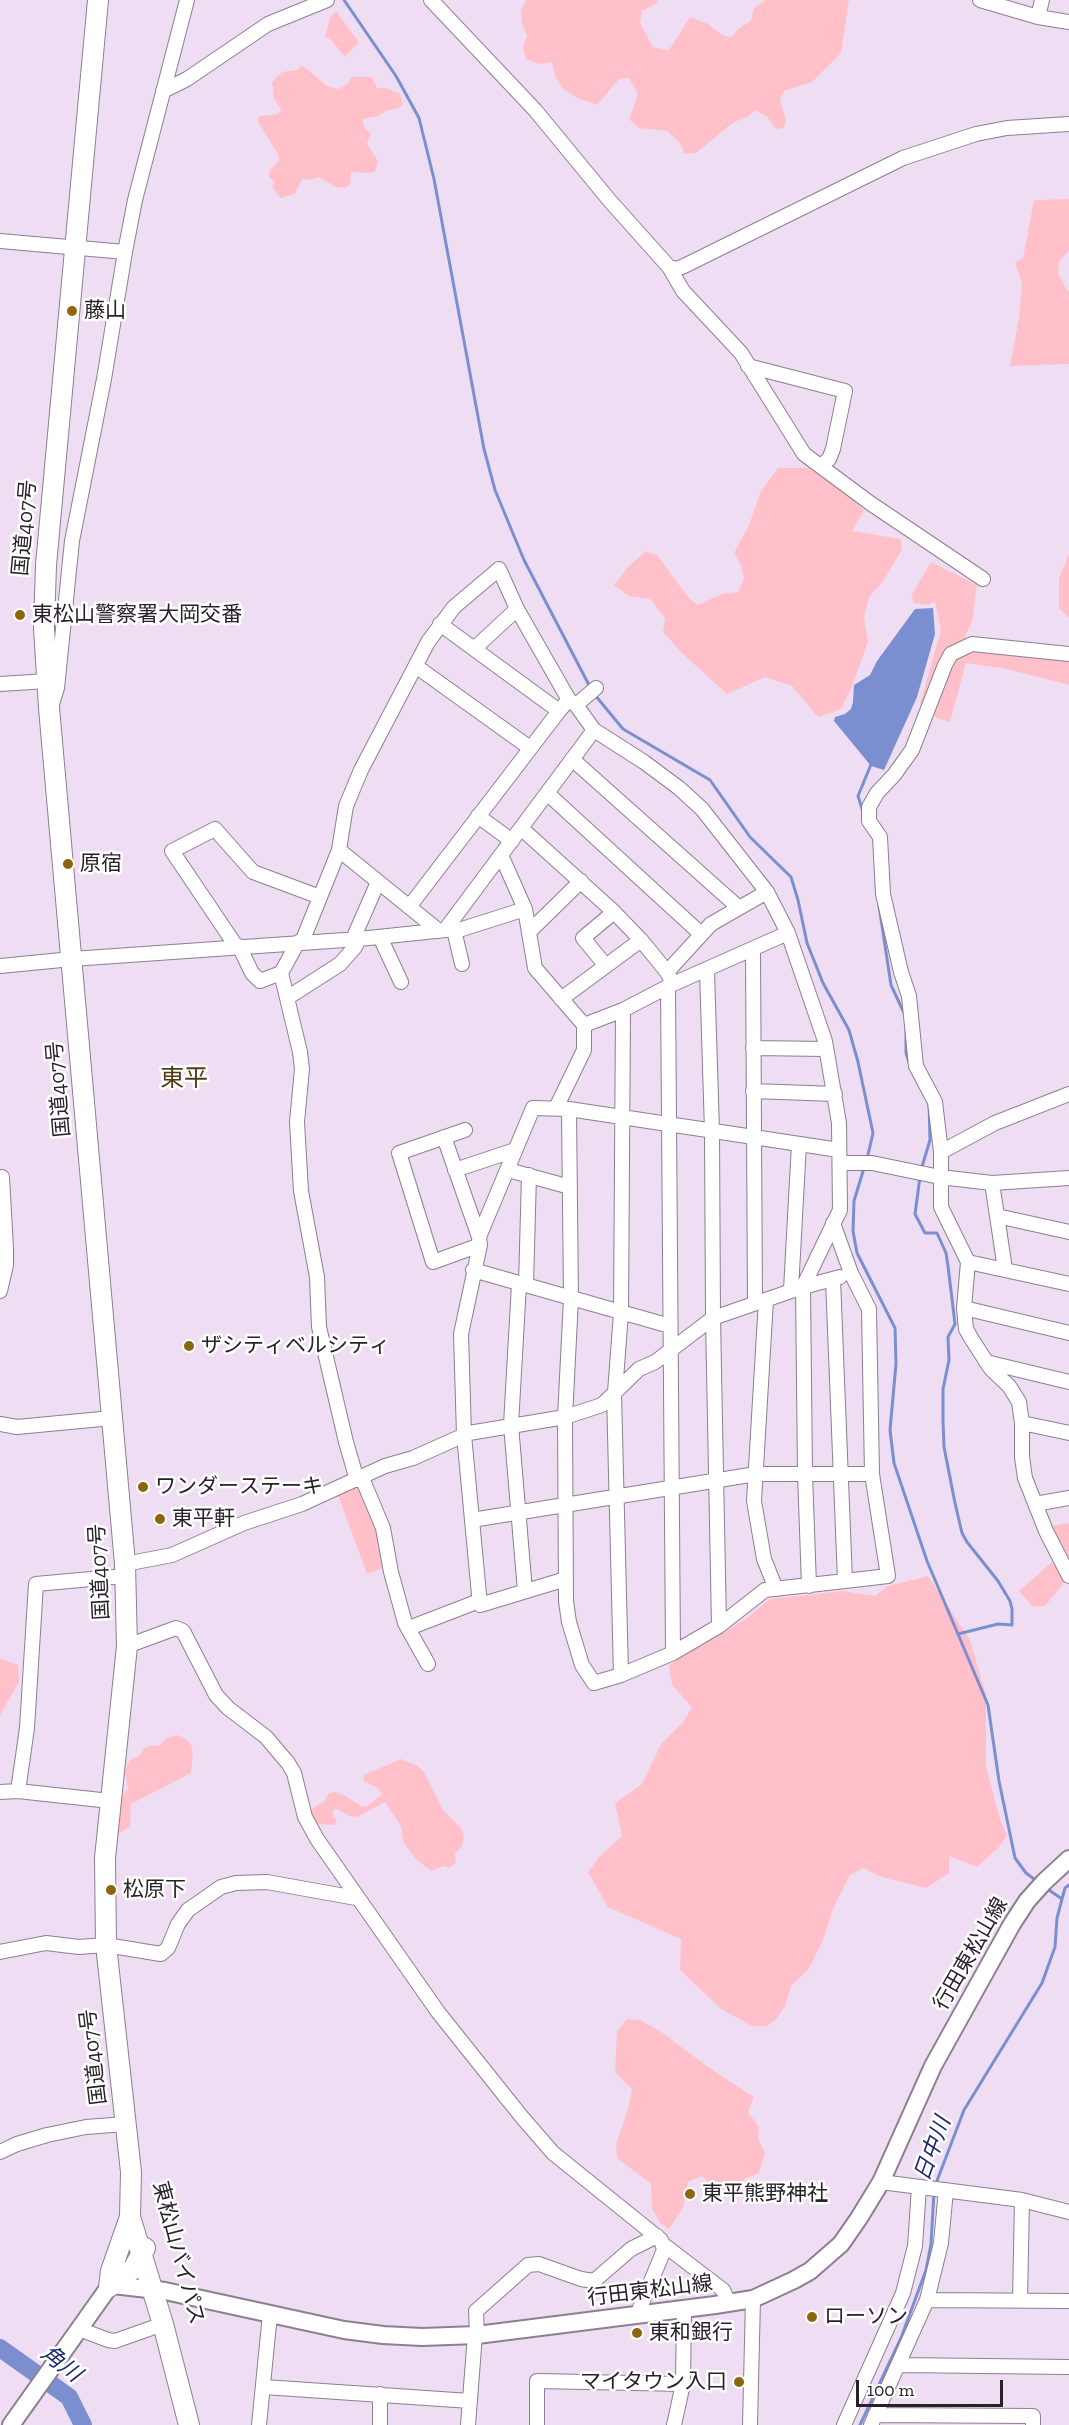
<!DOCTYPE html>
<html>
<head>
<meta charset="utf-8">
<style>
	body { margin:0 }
	#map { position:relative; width:1069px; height:2425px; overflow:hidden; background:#efdef3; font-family:"Zilla Slab",serif }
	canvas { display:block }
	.scale { position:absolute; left:856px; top:2380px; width:147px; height:27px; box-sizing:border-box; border:3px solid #282129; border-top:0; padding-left:8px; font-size:18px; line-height:21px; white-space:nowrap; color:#282129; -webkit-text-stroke:4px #fff; paint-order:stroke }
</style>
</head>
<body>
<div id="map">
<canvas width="1069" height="2425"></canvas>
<div class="scale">100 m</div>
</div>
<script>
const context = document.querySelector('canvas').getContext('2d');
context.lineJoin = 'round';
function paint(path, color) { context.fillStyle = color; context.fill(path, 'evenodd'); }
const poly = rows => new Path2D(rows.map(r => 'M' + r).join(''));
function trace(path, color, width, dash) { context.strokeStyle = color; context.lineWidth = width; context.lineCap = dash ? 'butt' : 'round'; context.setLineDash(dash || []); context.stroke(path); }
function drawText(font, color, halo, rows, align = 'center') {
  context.font = font + ' "Zilla Slab","Noto Sans JP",serif'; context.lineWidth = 5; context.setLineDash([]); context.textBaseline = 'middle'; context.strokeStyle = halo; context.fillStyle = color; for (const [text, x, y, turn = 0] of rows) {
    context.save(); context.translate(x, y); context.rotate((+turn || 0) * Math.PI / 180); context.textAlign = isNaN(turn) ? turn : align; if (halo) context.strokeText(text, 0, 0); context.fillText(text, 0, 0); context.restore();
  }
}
paint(poly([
	[526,0,657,0,658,3,642,11,640,23,653,47,669,50,690,17,708,24,724,36,732,37,739,28,751,21,754,8,766,0,849,0,841,53,812,82,784,91,780,100,786,120,784,128,776,129,767,117,755,110,748,117,734,122,696,153,685,154,679,142,667,131,639,128,629,119,638,94,629,78,619,79,597,105,577,98,562,88,555,76,552,62,538,64,526,59,523,47,527,36,522,24,521,10],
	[336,11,359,42,345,57,331,40,325,37,330,18],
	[302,65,327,86,338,89,348,84,351,77,372,77,377,88,386,88,400,94,403,104,399,108,386,111,378,116,362,119,365,129,371,133,367,143,378,161,376,170,371,173,351,172,350,185,344,188,336,187,318,177,311,180,302,179,295,194,281,198,276,193,273,188,274,182,269,177,270,170,278,162,279,156,257,120,260,116,277,114,281,110,274,98,272,82,282,72,297,70],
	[1069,199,1069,250,1059,262,1058,273,1066,289,1069,291,1069,364,1010,366,1019,318,1022,283,1015,263,1023,258,1034,200],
	[778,468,817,468,864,510,852,531,901,539,902,550,882,583,869,597,864,617,868,642,852,687,841,709,818,717,792,686,765,677,727,694,683,654,663,632,665,618,650,599,629,596,614,585,627,568,646,551,658,556,688,597,697,605,722,594,738,592,744,579,741,565,734,553,749,525,761,491],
	[1069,554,1069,618,1059,608,1059,578],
	[931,562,977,585,972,622,964,639,985,651,1026,653,1069,661,1069,685,1007,669,966,663,950,722,937,718,920,704,941,630,935,602,927,605,914,603,911,596],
	[359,1485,378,1532,388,1566,367,1574,338,1495],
	[1069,1523,1069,1568,1051,1526],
	[1052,1562,1067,1579,1045,1606,1033,1607,1019,1591],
	[928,1576,970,1640,986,1695,986,1767,1000,1819,1007,1835,1000,1846,977,1867,949,1856,949,1873,926,1888,882,1877,863,1868,850,1875,833,1909,823,1940,808,1970,791,1986,785,2006,777,2018,767,2026,752,2026,721,2009,680,1970,681,1939,608,1907,588,1872,600,1856,622,1836,615,1803,642,1784,661,1744,684,1721,692,1707,672,1685,669,1665,747,1618,770,1599,842,1591,875,1596,888,1586],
	[0,1658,18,1665,19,1682,0,1715],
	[176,1735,183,1737,191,1744,193,1754,191,1773,131,1804,130,1827,119,1833,117,1830,118,1813,122,1795,128,1789,125,1771,129,1761,140,1755,143,1749,152,1745,159,1746,167,1738],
	[401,1759,418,1766,424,1772,443,1810,461,1828,464,1837,462,1846,455,1854,456,1863,449,1868,443,1866,431,1871,416,1859,404,1844,401,1826,385,1802,357,1817,349,1816,335,1808,332,1813,337,1821,334,1825,317,1824,312,1819,310,1813,314,1807,323,1803,329,1793,336,1792,346,1796,362,1807,369,1805,382,1794,376,1787,363,1781,364,1775],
	[627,2019,640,2020,660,2031,708,2067,754,2097,748,2112,759,2127,758,2138,765,2153,759,2173,745,2179,738,2198,716,2191,702,2176,688,2182,683,2208,669,2229,660,2223,652,2209,651,2184,617,2158,616,2144,628,2109,632,2089,615,2073,617,2031]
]), '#ffc0ca');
paint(poly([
	[933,608,935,634,917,697,884,770,871,766,834,721,835,717,845,714,851,709,853,702,854,685,870,675,877,661,915,609]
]), '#7b8fd0');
trace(poly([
	[344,0,396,76,419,118,434,179,484,449,495,490,524,560,590,687],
	[595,695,623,729,710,780,750,837,791,877,798,900,807,943,823,983,849,1030,858,1062,873,1133,867,1159],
	[863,812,858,796,872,762],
	[879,906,891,985,905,1015],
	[906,1028,906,1053,910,1065],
	[864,1168,854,1201,853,1231,857,1253,895,1328,896,1364,890,1430,894,1463,927,1561,988,1705,999,1781,1015,1858,1026,1873,1038,1882],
	[921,1170,930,1140,929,1103],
	[920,1177,915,1214,925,1233,937,1233,946,1253,948,1266,955,1324,948,1337,949,1360,943,1389,943,1420,944,1447,955,1503,962,1533,967,1542,998,1581,1010,1601,1012,1609,1012,1625,998,1624,958,1634],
	[1046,1888,1062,1899],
	[935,2186,964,2110,1042,1983,1055,1947,1057,1918,1062,1899,1065,1888,1069,1885],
	[860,2425,901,2338,926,2270,931,2244,934,2192]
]), '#7b8fd0', 3);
trace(poly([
	[0,2348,69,2397,83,2425]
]), '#7b8fd0', 18);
const minor = poly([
	[431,0,535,110,610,201,669,267,683,291,741,353,804,454,870,503,983,579],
	[980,0,1038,17,1069,22],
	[1038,17,1042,0],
	[163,91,187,79,268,24,327,0],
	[0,241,125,252],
	[669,267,676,269,684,266,903,158,976,134,1007,128,1069,124],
	[748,366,845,391,833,449,829,459,821,466],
	[440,624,559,711,565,704],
	[475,648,517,609],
	[417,667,530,748],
	[0,684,47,681],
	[52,704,57,688,72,541,104,379,125,252,135,200,187,0],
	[576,705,596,688],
	[572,759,738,907],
	[547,793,701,934],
	[478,816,512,841],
	[521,828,614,912,641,940,667,972,673,984],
	[339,850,439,931],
	[501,855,525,909,535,968,584,1025,584,1050,556,1108],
	[409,907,559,711],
	[445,930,459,930,525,909],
	[454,930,462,964],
	[529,932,581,881],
	[380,937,401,982],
	[353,939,378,882],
	[298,942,281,973,300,1052,302,1069,297,1122,301,1191,317,1277,319,1327,346,1442,357,1480],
	[236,946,172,851,215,829,253,872,320,897],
	[239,946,252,973,260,981,281,973],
	[753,949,755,1303],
	[0,966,72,959,359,939,445,930,594,730],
	[606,966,583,938,614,912],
	[707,970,712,1131,713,1318,719,1626],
	[667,972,711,924,767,892],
	[668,987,673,1653],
	[287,998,340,964,355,947,359,939],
	[561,999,641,940],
	[584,1025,623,1010,673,984,788,933],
	[753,1048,826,1049],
	[753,1091,835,1094],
	[569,1109,571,1299,565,1417,566,1601,569,1622,582,1665,594,1683,621,1675,673,1653,719,1626,765,1590,845,1581,833,1279],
	[465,1130,399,1153,433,1262,480,1245],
	[444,1137,479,1237],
	[941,1152,995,1123,1069,1094],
	[840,1163,872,1163,940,1177,992,1183,1005,1269],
	[455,1170,515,1150],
	[508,1170,570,1187],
	[992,1183,1069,1178],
	[997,1216,1069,1232],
	[833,1223,851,1273,869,1309,872,1474,888,1576,845,1581],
	[968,1262,941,1207,941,1152,935,1102,916,1066,909,996,901,972,883,894,880,837,869,821,869,807,877,793,894,775,912,750,945,665,951,654,972,644,1069,654],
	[473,1270,670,1326],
	[519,1284,511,1425,525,1591],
	[1069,1284,968,1262,964,1308,966,1329,971,1338,991,1369,1009,1386,1019,1402,1022,1423,1022,1457,1025,1478,1046,1531,1069,1576],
	[526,1285,529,1175],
	[791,1290,799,1144],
	[0,1291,6,1265,6,1249,2,1177],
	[766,1300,754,1501,764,1559,776,1589],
	[964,1308,1069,1333],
	[986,1362,1069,1382],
	[615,1392,621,1313,623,1010],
	[614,1393,621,1675],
	[1022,1423,1069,1433],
	[0,1424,17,1427,112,1418],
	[362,1478,383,1528,391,1572,405,1623,428,1664],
	[1035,1504,1069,1498],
	[472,1520,756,1474,872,1474],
	[125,1564,172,1555,244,1523,302,1504,385,1466,413,1458,469,1433,565,1417,602,1405,639,1369,655,1362,713,1318,803,1287,840,1210,839,1123,825,1041,788,933,767,892,702,809,679,788,644,762,594,730,576,705,569,700,517,609,499,569,454,607,428,642,361,770,346,806,339,850,302,942],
	[566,1579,480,1605,464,1435,461,1334,480,1245,479,1237,533,1108,569,1109,839,1150],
	[809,1586,805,1474,803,1287,840,1277],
	[409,1628,479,1601],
	[127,1646,176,1628,183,1631,216,1695,228,1708,266,1737,288,1763,294,1773,305,1817,317,1839,438,2012,521,2116,553,2153,661,2240,664,2250,637,2315],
	[18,1791,27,1728,36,1584,125,1576],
	[0,1792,18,1791,110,1801],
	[0,1952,46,1943,79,1947,106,1945,161,1954,168,1948,178,1924,188,1910,221,1887,236,1883,267,1882,356,1898],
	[0,2152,17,2144,47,2135,86,2127,126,2124],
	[881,2182,1022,2200,1069,2212],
	[664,2245,723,2290,729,2303],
	[927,2300,1069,2301],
	[1020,2300,1022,2200],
	[79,2329,108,2340,115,2341,163,2324],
	[477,2335,476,2311,528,2265,539,2264,581,2279,594,2281,631,2249,657,2236],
	[899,2365,1069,2367],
	[264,2387,470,2401],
	[875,2415,1033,2416,1033,2425],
	[259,2425,270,2314],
	[380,2425,380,2394],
	[468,2425,475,2335],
	[537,2425,537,2381,683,2384],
	[674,2425,683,2384,684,2310],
	[750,2425,753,2299],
	[844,2425,903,2293,915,2246,919,2187],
	[871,2425,927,2300,941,2243,946,2190]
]);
const major = poly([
	[11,2425,109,2287,113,2285,165,2291,344,2330,383,2335,422,2337,477,2335,715,2305,753,2299,794,2280,810,2271,841,2244,859,2218,881,2182,933,2066,1012,1924,1027,1901,1044,1882,1069,1859]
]);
const highway = poly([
	[98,0,46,565,44,628,49,708,125,1564,127,1646,105,1858,106,1945,131,2172,130,2217,163,2324,189,2425],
	[109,2287,111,2271,130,2217],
	[109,2287,133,2269,145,2248]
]);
trace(minor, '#8d7e91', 16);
trace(major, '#8d7e91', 20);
trace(highway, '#8d7e91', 22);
trace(minor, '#fff', 14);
trace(major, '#fff', 16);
trace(highway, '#fff', 20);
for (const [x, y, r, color] of [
	[72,311,6,"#8c6608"],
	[20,615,6,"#8c6608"],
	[68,864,6,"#8c6608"],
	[189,1346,6,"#8c6608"],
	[143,1487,6,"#8c6608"],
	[160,1519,6,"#8c6608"],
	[111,1890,6,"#8c6608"],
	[690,2194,6,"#8c6608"],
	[812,2317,6,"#8c6608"],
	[637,2333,6,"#8c6608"],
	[739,2382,6,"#8c6608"]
]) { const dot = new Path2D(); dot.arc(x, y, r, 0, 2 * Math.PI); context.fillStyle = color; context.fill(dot); trace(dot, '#fff', 2); }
drawText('21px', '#282129', '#fff', [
	["藤山",84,311],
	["東松山警察署大岡交番",32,615],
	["原宿",80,864],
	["ザシティベルシティ",201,1346],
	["ワンダーステーキ",155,1487],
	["東平軒",172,1519],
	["松原下",123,1890],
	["東平熊野神社",702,2194],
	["ローソン",824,2317],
	["東和銀行",649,2333],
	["マイタウン入口",727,2382,"right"]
], 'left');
drawText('21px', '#282129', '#fff', [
	["国道407号",25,528,-85],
	["国道407号",59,1089,-95],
	["国道407号",100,1572,-93],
	["行田東松山線",971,1954,-60],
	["国道407号",94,2057,-97],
	["東松山バイパス",178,2253,75],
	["行田東松山線",650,2291,-7]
]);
drawText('italic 22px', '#1a2671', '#fff', [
	["日中川",933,2149,-70],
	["角川",61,2364,38]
]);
drawText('24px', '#4f3c16', '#fff', [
	["東平",184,1079]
]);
</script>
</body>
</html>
